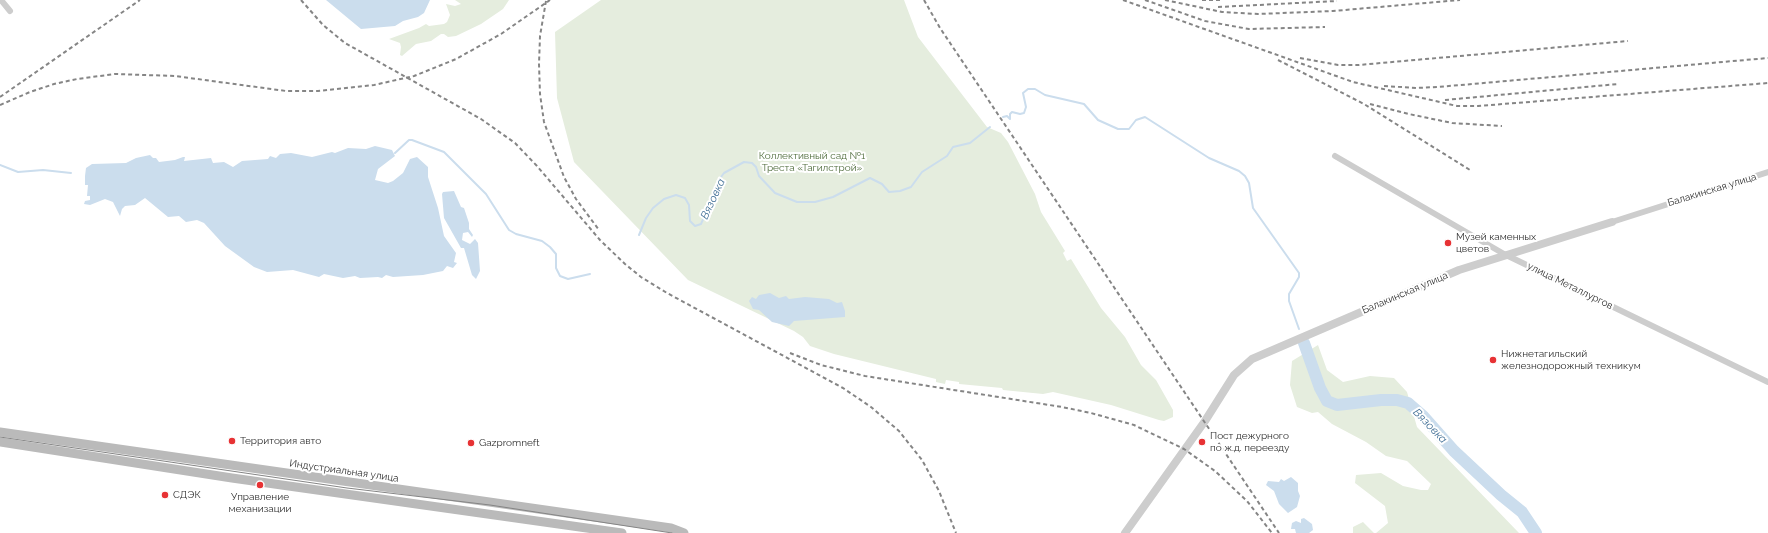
<!DOCTYPE html>
<html>
<head>
<meta charset="utf-8">
<style>
	body { margin:0 }
	canvas { display:block; background:#fff }
</style>
</head>
<body>
<canvas width="1768" height="533"></canvas>
<script>
const context = document.querySelector('canvas').getContext('2d');
context.lineJoin = 'round';
function paint(path, color) { context.fillStyle = color; context.fill(path, 'evenodd'); }
const poly = rows => new Path2D(rows.map(r => 'M' + r).join(''));
function trace(path, color, width, dash) { context.strokeStyle = color; context.lineWidth = width; context.lineCap = dash ? 'butt' : 'round'; context.setLineDash(dash || []); context.stroke(path); }
function drawText(font, color, halo, rows, align = 'center') {
  context.font = font + ' Raleway,sans-serif'; context.lineWidth = 4; context.setLineDash([]); context.textBaseline = 'middle'; context.strokeStyle = halo; context.fillStyle = color; for (const [text, x, y, turn = 0] of rows) {
    context.save(); context.translate(x, y); context.rotate((+turn || 0) * Math.PI / 180); context.textAlign = isNaN(turn) ? turn : align; if (halo) context.strokeText(text, 0, 0); context.fillText(text, 0, 0); context.restore();
  }
}
paint(poly([
	[455,0,509,0,503,9,481,24,456,36,448,37,444,34,441,34,431,41,416,44,402,56,400,55,401,47,400,43,389,39,419,28,426,24,429,26,444,24,447,22,450,15,446,4,455,6,461,4],
	[601,0,904,0,918,37,987,127,1001,133,1008,142,1035,194,1041,212,1065,251,1063,253,1067,261,1071,259,1101,308,1125,337,1141,365,1156,380,1173,410,1173,417,1164,421,1159,420,1111,405,1053,392,1043,394,1003,390,1002,388,959,384,959,382,946,380,945,384,936,382,936,379,834,354,810,346,803,337,794,331,688,280,574,162,557,98,555,32],
	[1318,345,1327,370,1343,382,1370,376,1394,378,1407,392,1417,427,1519,533,1376,533,1388,523,1385,506,1355,483,1356,475,1381,473,1403,486,1421,490,1428,490,1431,484,1407,461,1386,456,1366,442,1332,424,1318,412,1312,413,1297,407,1290,385,1292,361],
	[1363,522,1374,533,1353,533,1353,527]
]), '#e5edde');
paint(poly([
	[326,0,430,0,424,13,418,17,403,21,395,26,361,29],
	[375,146,392,150,395,156,378,169,375,180,388,183,393,181,403,173,410,159,417,157,428,167,428,177,438,208,444,236,456,253,454,262,457,263,453,268,447,266,443,271,423,275,393,277,386,275,382,278,378,277,360,278,355,276,343,278,324,274,319,277,293,270,267,272,254,267,225,246,204,223,197,220,186,222,179,216,168,217,145,198,135,205,125,206,122,209,120,216,113,202,105,199,90,205,84,204,85,201,90,200,90,196,87,196,88,185,85,185,85,176,86,168,92,164,126,163,136,158,150,155,153,158,156,158,159,162,175,160,183,157,185,157,184,161,211,158,213,163,224,162,233,167,242,161,268,159,270,156,276,158,280,154,291,153,312,157,332,152,335,153,348,148,366,149],
	[454,191,461,207,464,208,469,223,469,229,473,235,472,237,468,232,463,233,462,240,470,244,475,239,478,243,480,271,476,279,472,275,464,248,461,248,444,218,442,194,443,192],
	[770,293,779,298,786,296,789,299,805,297,829,299,837,303,842,302,845,311,845,317,794,321,789,326,772,322,759,310,753,309,749,301,752,297,756,299,759,295],
	[1291,477,1298,483,1298,491,1300,496,1297,507,1288,513,1279,504,1274,491,1266,485,1268,481,1279,482,1281,479,1284,481],
	[1304,518,1312,524,1313,530,1309,533,1296,533,1295,529,1291,529,1292,523,1296,521,1301,523,1301,519]
]), '#cbdded');
trace(poly([
	[1003,117,1007,116,1010,119,1010,114,1012,112,1020,114,1024,113,1026,107,1023,93,1028,89,1035,89,1045,95,1084,104,1098,120,1118,129,1129,129,1136,120,1145,117,1209,158,1239,171,1245,176,1249,183,1253,208,1299,273,1299,277,1289,294,1289,301,1299,329],
	[395,153,409,140,412,140,444,152,486,194,509,230,516,234,542,241,550,247,556,254,556,268,560,276,568,279,590,274],
	[0,165,18,172,43,170,71,173],
	[639,235,646,218,653,208,664,199,676,195,685,198,689,205,690,221,695,226,701,224,721,177,724,173,744,162,752,163,756,167,759,176,775,193,797,202,815,202,833,197,870,178,882,184,889,192,900,191,911,187,922,172,947,156,953,147,970,143,990,127]
]), '#cbdded', 2);
trace(poly([
	[1304,343,1320,388,1327,401,1337,405,1381,400,1397,400,1408,403,1423,416,1454,451,1501,495,1522,512,1536,533]
]), '#cbdded', 12);
trace(poly([
	[1,0,10,11],
	[1335,156,1504,254,1768,382],
	[1612,222,1768,172]
]), '#cdcdcd', 6);
trace(poly([
	[1125,533,1205,421,1234,375,1252,359,1459,270,1612,222]
]), '#cdcdcd', 8);
trace(poly([
	[0,432,671,528,684,533],
	[0,442,232,478,622,533]
]), '#bababa', 9);
trace(poly([
	[0,437,347,488,490,505,672,533]
]), '#858585', 1);
trace(poly([
	[301,0,323,25,345,43,481,119,515,143,537,166,600,240,625,264,641,277,667,293,843,388,871,407,899,431,922,460,939,491,956,533],
	[924,0,940,28,1279,533],
	[1123,0,1353,82,1457,106,1478,106,1768,83],
	[1145,0,1205,21,1249,29,1325,27],
	[1165,0,1222,12,1258,14,1333,11,1460,0],
	[1202,0,1220,0],
	[546,1,540,36,539,64,540,94,544,122,564,177,576,199,599,230],
	[1218,7,1337,1],
	[1300,58,1338,65,1359,65,1628,41],
	[1278,60,1364,104,1470,170],
	[1384,86,1416,88,1438,87,1768,58],
	[0,97,140,0],
	[1445,100,1618,84],
	[1370,104,1409,114,1452,123,1502,126],
	[0,105,30,92,54,84,77,79,115,74,175,76,286,91,318,91,374,85,414,76,456,59,501,34,550,0],
	[790,353,821,365,865,376,1062,407,1091,413,1134,425,1184,449,1215,471,1247,501,1272,533]
]), '#858585', 2, [4, 3]);
for (const [x, y, r, color] of [
	[1448,243,4,"#e73234"],
	[1493,360,4,"#e73234"],
	[232,441,4,"#e73234"],
	[1202,442,4,"#e73234"],
	[471,443,4,"#e73234"],
	[260,485,4,"#e73234"],
	[165,495,4,"#e73234"]
]) { const dot = new Path2D(); dot.arc(x, y, r, 0, 2 * Math.PI); context.fillStyle = color; context.fill(dot); trace(dot, '#fff', 1.5); }
drawText('10px', '#506d3d', '#fff', [
	["Коллективный сад №1",812,156],
	["Треста «Тагилстрой»",812,168]
]);
drawText('10px', '#303030', '#fff', [
	["Балакинская улица",1712,190,-17],
	["улица Металлургов",1570,286,26],
	["Балакинская улица",1405,293,-23],
	["Индустриальная улица",344,471,8]
]);
drawText('10px', '#303030', '#fff', [
	["Музей каменных",1456,237],
	["цветов",1456,249],
	["Нижнетагильский",1501,354],
	["железнодорожный техникум",1501,366],
	["Пост дежурного",1210,436],
	["по ж.д. переезду",1210,448],
	["Территория авто",240,441],
	["Gazpromneft",479,443],
	["СДЭК",173,495],
	["Управление",260,497,"center"],
	["механизации",260,509,"center"]
], 'left');
drawText('italic 11px', '#3d6c94', '#fff', [
	["Вязовка",713,199,-65],
	["Вязовка",1430,426,46]
]);
</script>
</body>
</html>
